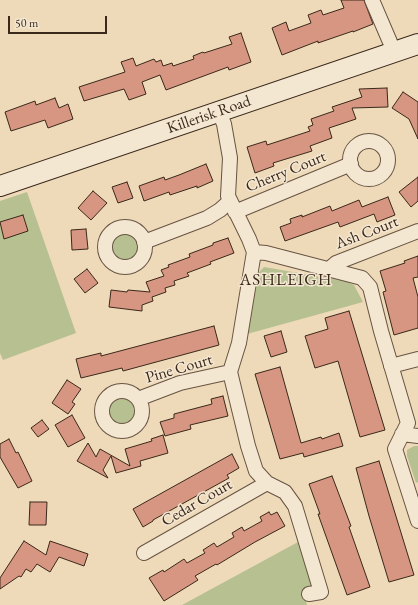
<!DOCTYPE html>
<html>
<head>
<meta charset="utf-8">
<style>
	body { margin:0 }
	#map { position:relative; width:418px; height:605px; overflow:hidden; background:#eedab9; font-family:"EB Garamond",serif }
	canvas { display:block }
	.scale { position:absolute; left:8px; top:16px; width:99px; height:18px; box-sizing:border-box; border:2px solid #3a281a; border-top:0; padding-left:5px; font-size:12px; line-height:14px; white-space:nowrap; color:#3a281a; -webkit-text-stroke:3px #f4e7d2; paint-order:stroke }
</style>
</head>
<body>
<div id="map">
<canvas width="418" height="605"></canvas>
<div class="scale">50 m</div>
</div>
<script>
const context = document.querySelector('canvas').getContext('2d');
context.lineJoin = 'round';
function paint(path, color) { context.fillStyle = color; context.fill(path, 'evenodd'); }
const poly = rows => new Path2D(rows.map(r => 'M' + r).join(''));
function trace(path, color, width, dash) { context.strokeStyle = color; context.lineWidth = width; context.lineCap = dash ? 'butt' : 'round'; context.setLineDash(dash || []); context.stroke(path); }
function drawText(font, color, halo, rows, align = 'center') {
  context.font = font + ' "EB Garamond",serif'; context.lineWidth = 3; context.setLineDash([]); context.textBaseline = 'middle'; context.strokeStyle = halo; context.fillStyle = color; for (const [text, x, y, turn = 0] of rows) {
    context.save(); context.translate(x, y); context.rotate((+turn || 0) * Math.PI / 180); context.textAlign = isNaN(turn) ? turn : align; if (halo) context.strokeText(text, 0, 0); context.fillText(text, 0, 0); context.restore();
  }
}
paint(poly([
	[27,192,76,333,3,360,0,353,0,201],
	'111 247a14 14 0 1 1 28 0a14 14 0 1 1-28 0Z',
	[264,267,345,281,354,285,363,302,247,334,259,272],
	'108 411a13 13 0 1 1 26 0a13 13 0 1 1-26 0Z',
	[414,446,418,446,418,482,416,483,407,456,407,450],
	[298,542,313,583,311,586,303,591,307,605,182,605]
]), '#b7c090');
const building = poly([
	[341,0,364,0,373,24,353,32,353,31,318,43,318,41,282,55,272,28,286,22,289,31,311,23,308,15,321,10,323,15,344,8,341,0],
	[241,33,251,62,229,70,228,67,166,90,160,75,142,82,146,94,129,100,124,89,84,101,79,87,125,72,121,62,133,58,136,66,154,59,156,62,161,60,163,66,172,63,173,66,194,59,193,56,203,52,204,53,232,44,229,37,241,33],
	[387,88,388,107,352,108,356,119,329,128,332,138,310,146,312,151,273,163,274,166,255,173,247,147,266,141,267,145,310,131,308,127,313,125,311,119,334,111,332,107,362,97,359,89,387,88],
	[403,92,418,102,418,139,409,119,392,108,403,92],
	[55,98,59,108,68,104,73,119,48,128,45,120,11,131,5,112,35,101,36,105,55,98],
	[206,164,213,181,197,188,197,186,170,195,169,192,144,201,139,186,164,177,165,180,179,175,206,164],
	[418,177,418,201,411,207,399,192,418,177],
	[127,182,133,198,118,203,112,187,127,182],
	[93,191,107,203,91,220,78,208,93,191],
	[388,197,395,215,377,222,374,214,340,227,338,222,285,241,280,227,291,223,290,219,302,215,302,217,330,206,332,211,359,200,362,207,388,197],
	[23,215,28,231,4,239,0,222,23,215],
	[86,229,88,249,72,250,71,230,86,229],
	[228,238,234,253,210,262,211,264,187,273,189,276,174,281,175,285,165,288,166,292,152,297,153,301,142,305,142,311,109,307,111,290,127,292,128,290,150,292,146,282,164,276,161,270,169,267,168,265,190,257,189,254,213,245,213,243,228,238],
	[418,256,418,277,413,278,418,297,418,328,394,335,383,292,386,291,380,271,405,263,404,261,418,256],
	[87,269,98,283,85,293,74,279,87,269],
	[349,311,385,430,360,437,338,361,315,368,305,336,328,329,325,318,349,311],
	[214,326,219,345,123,371,122,368,81,378,76,359,101,353,101,356,214,326],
	[281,331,287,352,271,357,264,336,281,331],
	[280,367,301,443,321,437,322,439,339,433,343,446,304,457,303,453,280,459,255,374,280,367],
	[67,380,81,389,72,402,75,404,68,414,52,403,67,380],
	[223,396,228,416,190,425,191,429,165,436,160,422,174,418,174,414,212,404,211,399,223,396],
	[72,415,85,438,68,447,55,425,72,415],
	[42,420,49,429,38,437,31,428,42,420],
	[163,435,168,453,140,461,141,466,116,473,111,456,103,470,108,478,77,461,88,443,96,457,100,449,130,466,125,449,152,441,151,439,163,435],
	[9,439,16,453,18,452,32,481,18,488,0,457,0,444,9,439],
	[232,454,239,468,227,475,229,478,153,520,153,521,143,527,133,509,232,454],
	[379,461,414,575,389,582,369,516,356,468,379,461],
	[332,476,351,526,349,527,370,587,347,595,318,514,320,514,309,484,332,476],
	[30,502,47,502,46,525,29,525,30,502],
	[269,512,271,515,277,512,285,526,255,542,217,565,216,564,195,576,198,580,164,601,149,578,163,570,164,572,184,559,187,563,205,553,203,550,214,543,217,547,234,537,232,533,242,527,244,531,262,521,260,517,269,512],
	[24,541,46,555,50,541,88,554,84,566,59,557,50,572,37,564,31,572,26,569,21,577,19,576,0,589,0,578,24,541]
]);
paint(building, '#d69681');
trace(building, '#3a281a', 1);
const street = poly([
	[372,0,390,42,393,52],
	[219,112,224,124,230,158,228,196,249,239,254,252,266,253,362,278,370,287,381,331,408,423,395,449,418,521],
	'350 160a19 19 0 1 1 38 0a19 19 0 1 1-38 0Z',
	[235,212,351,164],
	'105 247a20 20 0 1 1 40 0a20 20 0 1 1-40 0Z',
	[144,242,207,218,220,210,230,201],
	[254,252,239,343,230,372,248,446,256,471,267,483,285,492,295,506,321,592,309,594],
	[329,269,336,263,418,231],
	[391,366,418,359],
	'102 411a20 20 0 1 1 40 0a20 20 0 1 1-40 0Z',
	[138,399,180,383,230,372],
	[402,434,418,436],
	[144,553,267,483]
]);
const secondary = poly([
	[0,186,418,44]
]);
trace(street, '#675442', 16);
trace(secondary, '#3a281a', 22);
trace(street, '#f4e7d2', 14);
trace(secondary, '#f4e7d2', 20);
drawText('16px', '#3a281a', '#f4e7d2', [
	["Killerisk Road",209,115,-19],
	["Cherry Court",286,172,-22],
	["Ash Court",367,233,-21],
	["Pine Court",179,369,-16],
	["Cedar Court",197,503,-30]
]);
context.letterSpacing = '1px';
drawText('17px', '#3a281a', '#f4e7d2', [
	["ASHLEIGH",286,280]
]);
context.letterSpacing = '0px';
</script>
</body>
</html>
